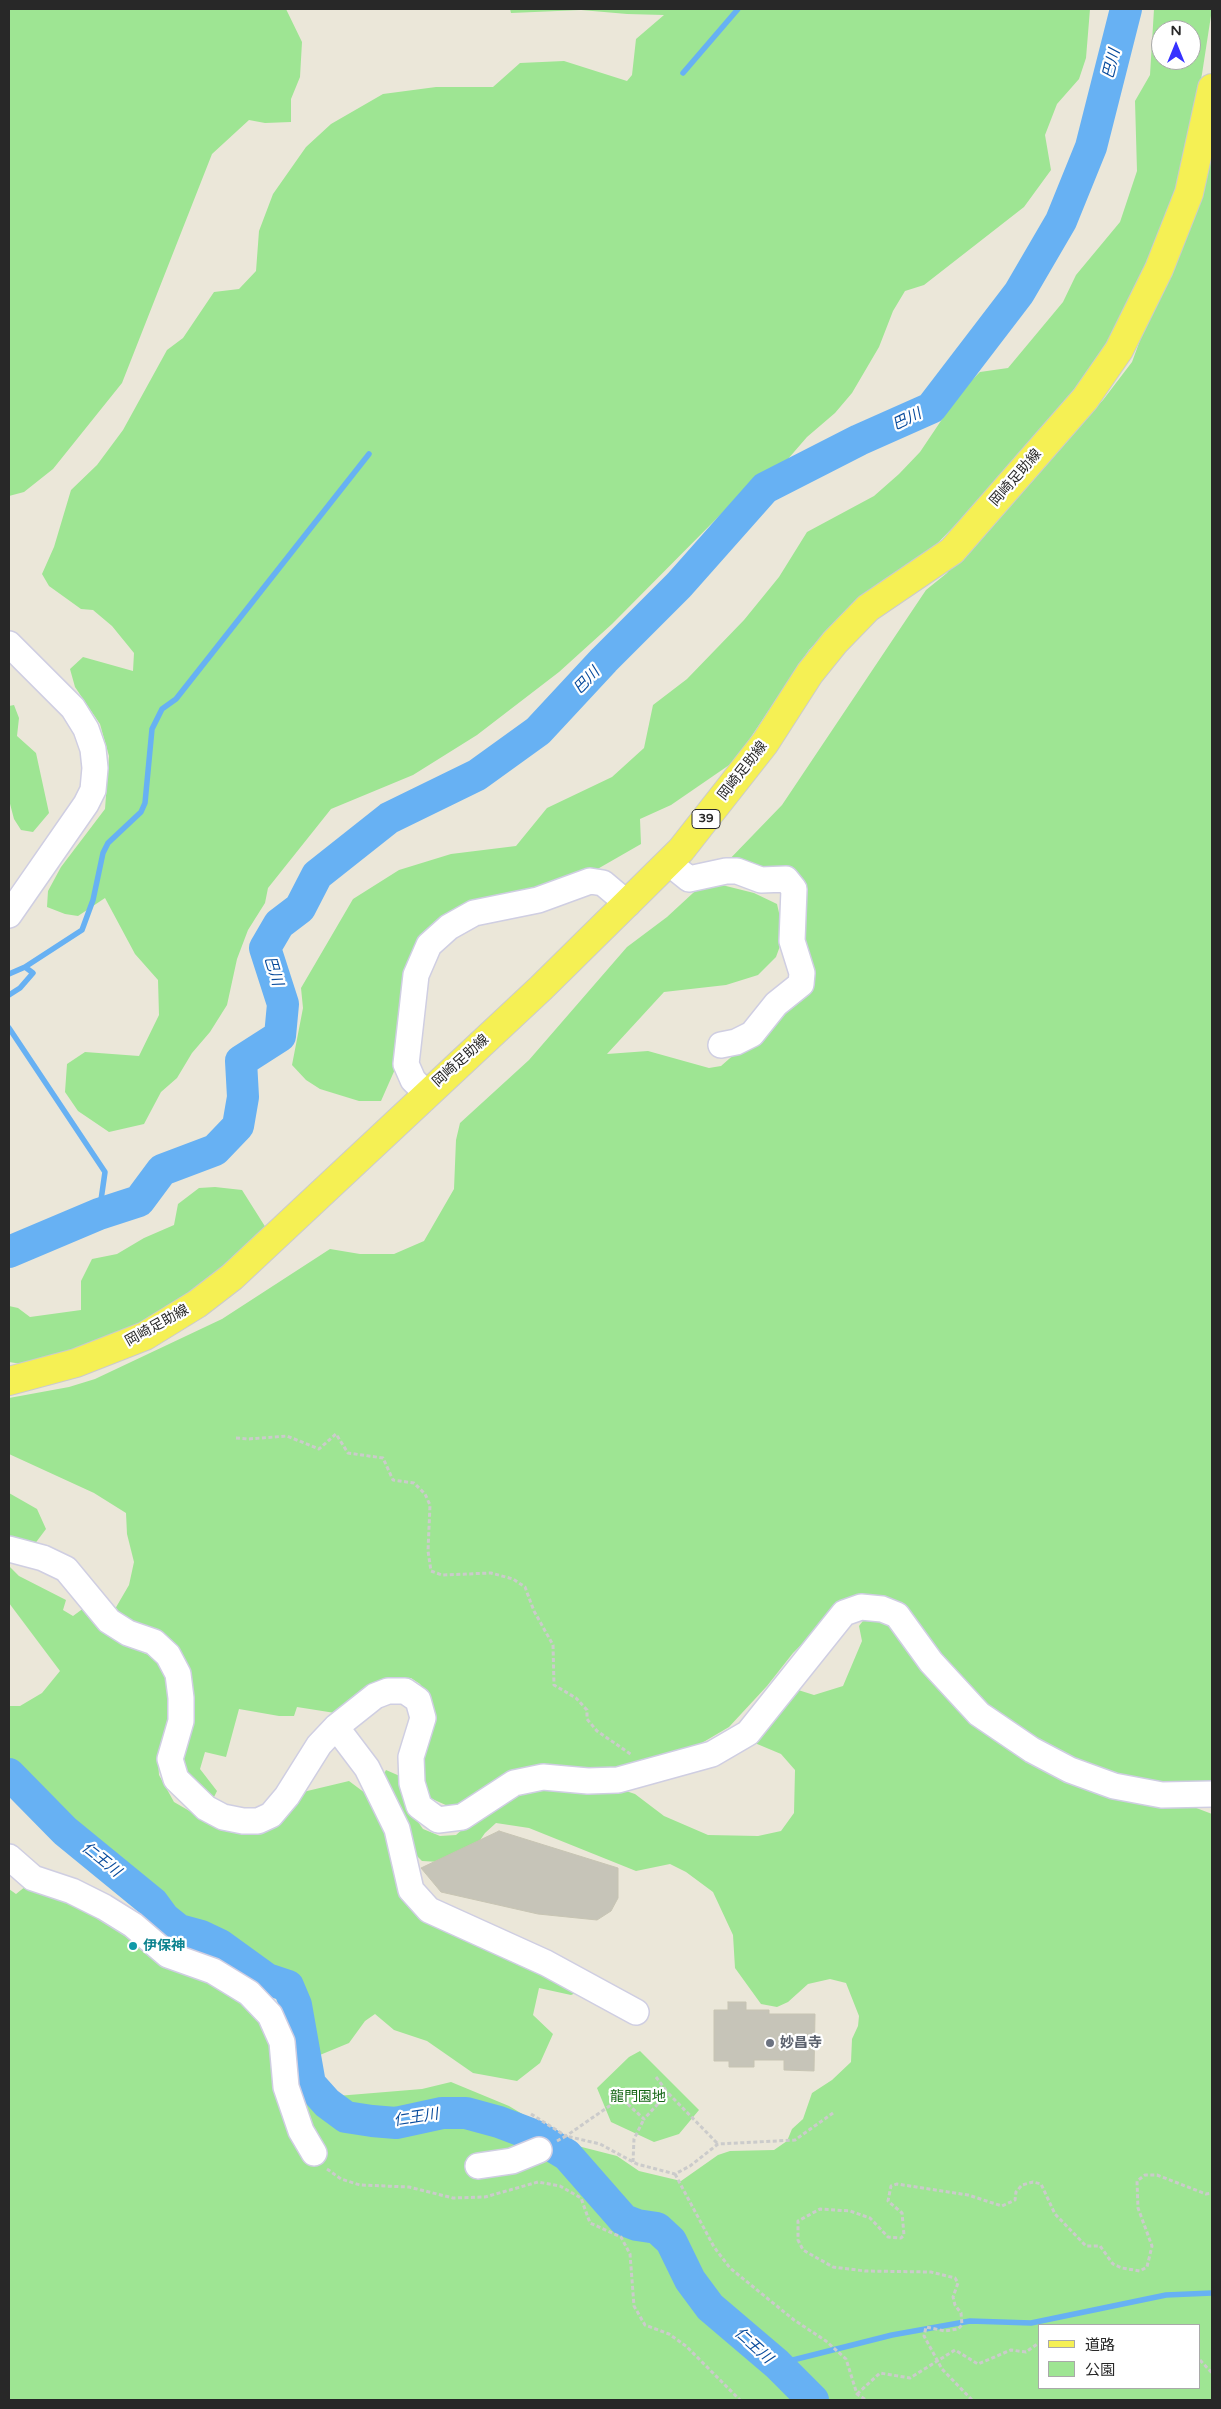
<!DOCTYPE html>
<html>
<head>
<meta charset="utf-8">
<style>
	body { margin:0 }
	#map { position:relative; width:1221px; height:2409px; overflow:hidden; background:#ebe7d9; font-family:"Varela Round","Noto Sans JP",sans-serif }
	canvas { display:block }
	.frame { position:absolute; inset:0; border:10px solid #282828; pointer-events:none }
	.legend { position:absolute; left:1038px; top:2324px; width:162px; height:65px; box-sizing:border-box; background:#fff; border:1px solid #a9a9a9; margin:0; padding:6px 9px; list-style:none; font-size:15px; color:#282828 }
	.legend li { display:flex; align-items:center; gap:10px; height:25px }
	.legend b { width:25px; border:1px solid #a9a9a9 }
	.north { position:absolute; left:1151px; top:20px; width:50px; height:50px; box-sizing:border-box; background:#fff; border:1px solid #a9a9a9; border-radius:50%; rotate:0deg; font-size:14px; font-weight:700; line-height:20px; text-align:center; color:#282828 }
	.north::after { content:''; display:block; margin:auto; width:18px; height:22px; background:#3632ff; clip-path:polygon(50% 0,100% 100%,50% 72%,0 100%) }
</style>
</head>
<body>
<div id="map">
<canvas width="1221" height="2409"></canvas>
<div class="frame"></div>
<ul class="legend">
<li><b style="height:6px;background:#f5f054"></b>道路</li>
<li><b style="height:14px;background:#9ee593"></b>公園</li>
</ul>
<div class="north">N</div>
</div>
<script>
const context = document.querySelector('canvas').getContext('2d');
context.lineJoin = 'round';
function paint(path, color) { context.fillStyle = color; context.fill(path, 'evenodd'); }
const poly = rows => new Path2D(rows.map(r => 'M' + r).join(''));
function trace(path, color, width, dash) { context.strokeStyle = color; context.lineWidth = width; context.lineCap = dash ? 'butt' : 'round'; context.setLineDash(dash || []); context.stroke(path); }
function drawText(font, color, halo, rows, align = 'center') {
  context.font = font + ' "Varela Round","Noto Sans JP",sans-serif'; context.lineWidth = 4.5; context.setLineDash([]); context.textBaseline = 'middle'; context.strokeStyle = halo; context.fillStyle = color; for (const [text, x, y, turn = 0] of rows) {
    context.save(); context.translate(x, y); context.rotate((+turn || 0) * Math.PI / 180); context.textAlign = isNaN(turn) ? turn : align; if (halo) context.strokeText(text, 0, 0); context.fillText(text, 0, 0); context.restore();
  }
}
paint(poly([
	[9,9,286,9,302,42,300,77,291,99,291,122,265,123,249,120,212,154,122,383,53,469,24,492,9,496],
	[510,9,1090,9,1086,58,1079,79,1057,104,1045,135,1051,170,1024,207,924,285,905,291,893,311,879,347,852,393,835,413,807,437,781,467,736,499,612,624,559,672,477,735,413,775,331,809,268,888,265,903,248,930,237,959,227,1005,210,1032,192,1053,177,1078,161,1092,144,1124,109,1132,78,1111,65,1092,67,1064,85,1052,139,1056,159,1015,158,980,135,954,105,898,78,916,65,914,47,907,48,891,61,867,105,809,109,756,100,724,75,687,70,669,83,657,133,671,134,653,112,626,93,610,81,609,49,586,42,574,54,547,71,490,97,465,123,430,167,350,183,338,214,292,239,289,256,271,259,231,273,194,306,147,331,124,383,94,436,87,493,87,520,63,564,61,627,81,632,75,636,39,664,15,627,14,581,10,511,13],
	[1154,9,1212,9,1202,74,1180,181,1131,312,1078,388,1001,478,930,551,845,613,809,650,735,761,671,805,640,819,641,844,594,871,545,890,493,899,477,899,441,917,419,942,396,1067,381,1101,359,1101,320,1089,306,1080,292,1065,303,1008,301,988,353,899,399,870,451,854,516,846,547,808,612,777,644,748,653,705,687,679,744,620,779,577,807,532,874,496,899,474,920,452,961,391,980,372,1008,368,1063,302,1076,275,1120,222,1137,171,1135,101,1150,75],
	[1161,30,1191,30,1191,60,1161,60],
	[1212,125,1212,1783,1166,1783,1121,1777,1085,1767,1038,1742,991,1711,873,1599,847,1599,793,1653,767,1686,729,1727,695,1747,614,1772,448,1806,430,1798,420,1788,428,1698,420,1684,411,1678,397,1678,380,1683,335,1713,297,1707,294,1716,279,1716,239,1709,226,1757,205,1752,200,1769,217,1791,213,1799,181,1769,189,1695,120,1623,115,1609,129,1585,134,1562,127,1534,126,1513,94,1493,9,1454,9,1398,69,1387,95,1379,222,1319,330,1249,360,1254,394,1254,424,1241,454,1189,456,1140,460,1123,529,1060,627,947,667,917,706,881,754,893,777,904,784,935,776,957,758,975,726,985,664,992,607,1054,648,1051,709,1068,721,1066,801,996,798,892,724,865,782,805,926,590,947,573,965,547,1103,400,1132,362,1199,181],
	[14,705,19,718,17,736,36,753,49,813,33,832,21,830,14,819,9,800,9,706],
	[215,1187,242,1190,266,1228,185,1304,133,1341,34,1366,9,1362,9,1306,18,1308,30,1317,81,1310,81,1281,92,1259,117,1254,144,1238,174,1225,178,1204,199,1188],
	[9,1493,37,1509,46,1529,34,1545,9,1545],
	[9,1566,19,1576,66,1600,63,1610,73,1616,92,1602,115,1634,142,1652,165,1663,172,1679,169,1747,158,1761,159,1775,174,1802,205,1820,253,1834,267,1830,303,1792,349,1781,373,1799,396,1856,404,1891,589,1987,571,1995,539,1988,533,2015,553,2034,540,2063,517,2081,473,2073,427,2041,394,2030,375,2014,365,2021,349,2043,315,2057,307,2018,295,1990,289,1982,273,1976,241,1951,180,1922,168,1913,154,1891,128,1874,98,1845,73,1829,36,1787,9,1764,9,1706,20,1706,42,1693,60,1671,9,1603],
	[866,1617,891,1622,980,1725,1212,1814,1212,2400,9,2400,9,1889,16,1894,31,1882,206,1974,268,2020,281,2090,337,2096,422,2089,451,2082,509,2106,574,2145,617,2156,639,2171,681,2181,718,2155,730,2151,774,2150,787,2141,792,2129,803,2119,812,2093,832,2080,851,2062,852,2039,858,2026,859,2016,846,1983,830,1979,808,1984,788,2002,777,2007,761,2004,735,1968,733,1935,713,1892,686,1872,670,1864,636,1871,529,1828,496,1823,485,1833,476,1846,440,1862,422,1861,415,1854,380,1781,386,1770,402,1777,411,1812,423,1829,440,1836,456,1835,490,1805,544,1784,617,1788,635,1794,664,1816,708,1835,758,1836,781,1831,794,1813,795,1770,781,1754,750,1741,795,1689,814,1695,843,1686,862,1641,859,1626],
	[1040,2325,1200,2325,1200,2388,1040,2388],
	[640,2051,699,2110,679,2134,654,2142,611,2122,597,2088,629,2057]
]), '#9ee593');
trace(poly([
	[683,73,738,9],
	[9,974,25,967],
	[9,995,20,988,33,973,25,967,82,930,93,900,103,853,108,843,141,812,145,803,152,729,162,709,176,699,369,454],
	[9,1028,105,1172,99,1214],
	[777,2364,892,2335,970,2321,1031,2323,1166,2295,1212,2293]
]), '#67b1f3', 5.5);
trace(poly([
	[9,1252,99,1214,139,1201,162,1170,215,1150,238,1126,243,1097,241,1061,280,1036,283,1004,265,948,279,924,300,908,317,875,389,818,477,775,538,731,604,660,679,585,765,488,859,440,931,408,1019,293,1061,221,1091,147,1126,9],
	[9,1774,65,1831,153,1903,164,1918,179,1930,201,1936,220,1945,267,1979,288,1986,296,2005,310,2084,327,2103,346,2117,372,2121,396,2123,442,2113,466,2113,499,2122,536,2136,567,2155,624,2220,637,2225,657,2228,671,2241,690,2280,710,2307,777,2364,813,2400]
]), '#67b1f3', 32);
const building = poly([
	[499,1831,618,1868,618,1898,611,1911,597,1920,538,1914,441,1892,421,1868,499,1831],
	[728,2002,746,2002,746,2010,769,2010,769,2014,815,2014,814,2071,784,2070,784,2060,754,2060,754,2067,729,2067,729,2061,714,2061,714,2010,728,2010,728,2002]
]);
paint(building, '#c6c4b8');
trace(building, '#c7c4b3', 1);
const minor = poly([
	[9,644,73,708,86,729,93,749,95,768,93,790,86,804,9,915],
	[669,863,689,879,726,871,737,871,761,880,786,879,794,889,792,941,802,973,801,984,776,1004,752,1034,736,1042,721,1045],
	[426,1093,413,1080,406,1064,416,975,429,945,449,927,474,913,538,900,590,881,603,883,628,904],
	[9,1549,43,1558,66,1569,109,1621,128,1633,154,1642,168,1655,178,1674,181,1698,181,1721,170,1759,176,1779,206,1808,223,1817,243,1821,258,1821,271,1815,287,1796,319,1745,336,1727,375,1696,388,1691,405,1691,418,1700,423,1718,411,1757,412,1783,419,1806,438,1820,462,1817,514,1783,543,1777,588,1781,618,1780,712,1754,748,1733,844,1613,861,1607,882,1609,897,1615,931,1662,979,1714,1032,1750,1070,1770,1114,1786,1162,1795,1212,1794],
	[336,1727,367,1768,397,1829,411,1890,429,1910,546,1963,636,2012],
	[9,1857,33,1878,72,1891,104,1907,133,1925,168,1955,213,1971,249,1993,270,2015,282,2042,286,2087,301,2131,314,2153],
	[478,2166,512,2161,539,2150]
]);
const major = poly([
	[9,1381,76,1363,145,1336,197,1304,232,1277,541,988,681,850,765,743,810,673,835,642,868,608,952,551,1085,399,1119,350,1159,269,1189,193,1212,88]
]);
trace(minor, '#cfcee2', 28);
trace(major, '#cbcbcb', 30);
trace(poly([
	[236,1438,248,1439,287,1436,319,1449,336,1434,348,1453,383,1458,393,1480,414,1483,425,1494,430,1505,428,1551,431,1571,442,1575,491,1573,513,1579,525,1587,534,1611,553,1645,554,1685,576,1698,587,1710,587,1719,597,1731,632,1755],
	[656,2077,668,2093],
	[531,2114,566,2136,621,2098,644,2119,668,2093,718,2144],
	[557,2141,566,2136,600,2144,637,2164,675,2174,690,2166,718,2144,795,2140,833,2113],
	[633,2162,634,2139,644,2119],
	[327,2169,341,2179,360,2185,409,2187,453,2198,485,2197,538,2182,560,2186,581,2198,590,2223,621,2237,630,2254,634,2306,645,2325,669,2334,686,2346,740,2400],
	[675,2174,714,2247,730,2268,794,2320,826,2341,846,2359,857,2394,866,2400],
	[1200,2360,1212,2373],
	[857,2394,880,2373,910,2378,955,2350,978,2364,1011,2350,1026,2352,1040,2342],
	[972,2400,942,2369,924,2336,926,2327,945,2331,958,2329,962,2325,961,2313,955,2305,953,2297,958,2283,955,2278,931,2272,865,2271,833,2267,803,2250,798,2240,798,2221,820,2209,850,2211,870,2218,888,2237,901,2238,904,2235,902,2213,888,2201,891,2186,897,2184,968,2195,1002,2206,1015,2200,1016,2192,1022,2185,1033,2182,1041,2184,1055,2214,1086,2246,1100,2246,1113,2264,1122,2268,1140,2271,1147,2267,1152,2246,1138,2208,1137,2181,1145,2175,1157,2175,1206,2194,1212,2193]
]), '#cbcbcb', 3, [4, 2.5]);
trace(minor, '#fff', 25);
trace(major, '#f5f054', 28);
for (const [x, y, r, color] of [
	[133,1946,5,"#0f9aa8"],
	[770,2043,5,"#6b7280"]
]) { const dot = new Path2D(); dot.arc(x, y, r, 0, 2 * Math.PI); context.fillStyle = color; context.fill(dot); trace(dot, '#fff', 2); }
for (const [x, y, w] of [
	[706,819,28]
]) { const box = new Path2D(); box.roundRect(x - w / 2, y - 9.5, w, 19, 4); context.fillStyle = '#fff'; context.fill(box); trace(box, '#282828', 1); }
drawText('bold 12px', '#282828', null, [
	["39",706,819]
]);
drawText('14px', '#282828', '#fff', [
	["岡崎足助線",1016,478,-49],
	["岡崎足助線",743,771,-52],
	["岡崎足助線",461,1061,-42],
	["岡崎足助線",157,1326,-29]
]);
drawText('bold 14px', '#0d838f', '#fff', [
	["伊保神",143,1946]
], 'left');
drawText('bold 14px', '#5b616d', '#fff', [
	["妙昌寺",780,2043]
], 'left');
drawText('14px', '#176717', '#fff', [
	["龍門園地",638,2097]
]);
drawText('italic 15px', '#084b9c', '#fff', [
	["巴川",1112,64,-76],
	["巴川",907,420,-26],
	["巴川",587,681,-46],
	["巴川",273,971,73],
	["仁王川",101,1860,39],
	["仁王川",416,2118,-9],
	["仁王川",753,2346,42]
]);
</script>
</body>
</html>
